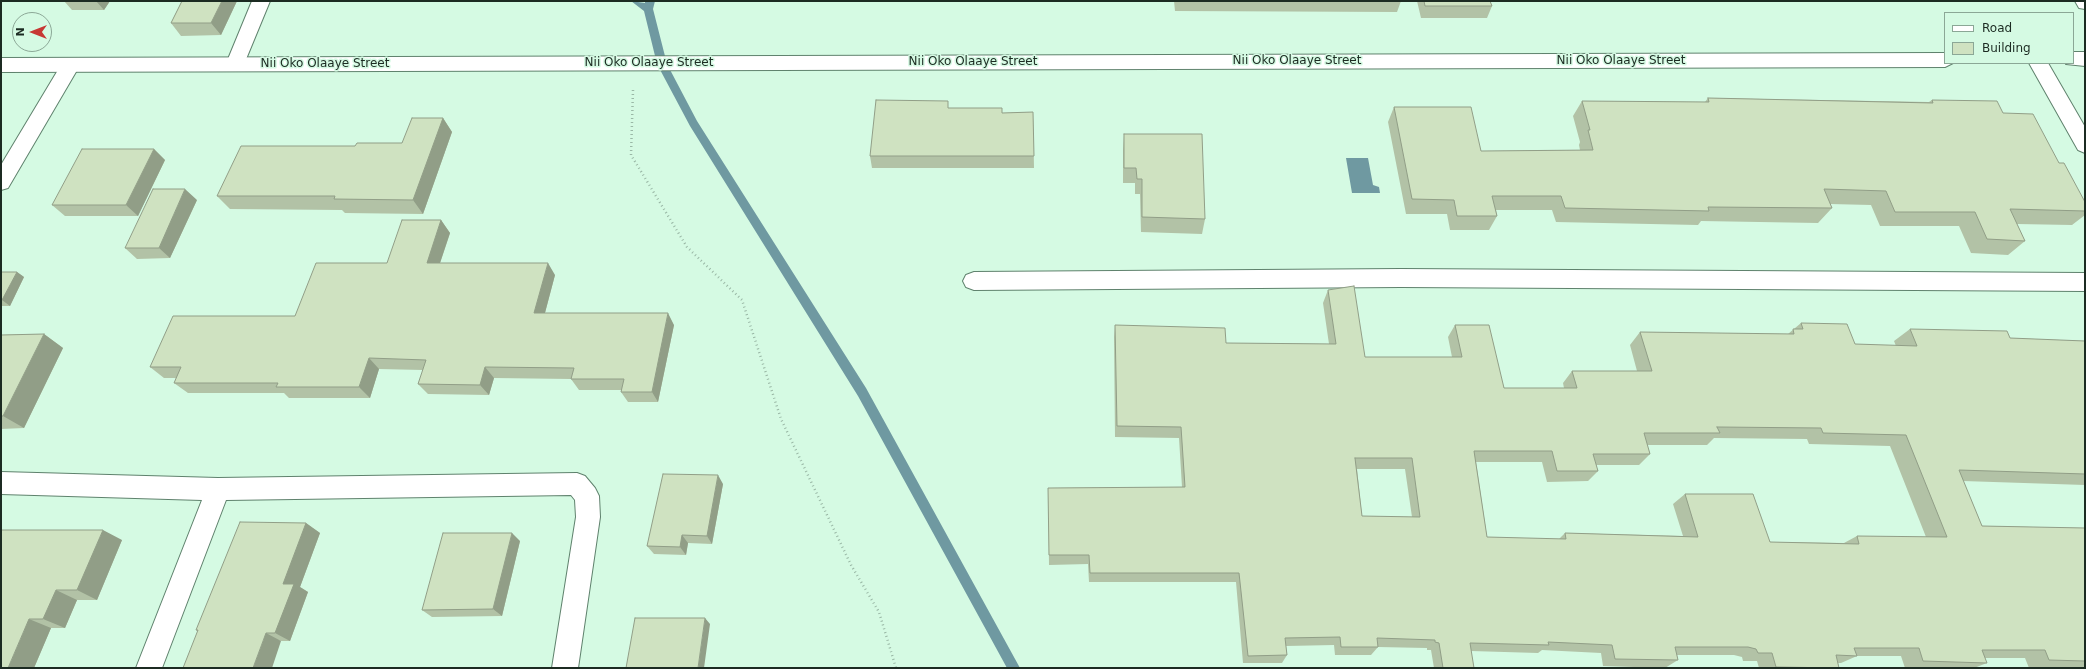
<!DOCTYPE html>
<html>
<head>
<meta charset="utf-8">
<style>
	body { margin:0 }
	#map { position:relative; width:2086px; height:669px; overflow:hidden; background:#d5fae3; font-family:"DejaVu Sans",sans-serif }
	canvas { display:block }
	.frame { position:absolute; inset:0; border:2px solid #1c2b22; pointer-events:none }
	.legend { position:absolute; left:1944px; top:12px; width:130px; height:52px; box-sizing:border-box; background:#d5fae3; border:1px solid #8ba796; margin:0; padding:5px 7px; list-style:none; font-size:12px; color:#1c2b22 }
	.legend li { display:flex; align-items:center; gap:8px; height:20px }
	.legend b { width:20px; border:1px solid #8ba796 }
	.north { position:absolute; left:12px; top:12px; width:40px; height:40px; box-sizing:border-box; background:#d5fae3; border:1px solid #8ba796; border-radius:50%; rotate:270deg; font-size:11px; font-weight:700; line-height:16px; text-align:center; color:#1c2b22 }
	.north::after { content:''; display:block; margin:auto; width:14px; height:18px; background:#c73834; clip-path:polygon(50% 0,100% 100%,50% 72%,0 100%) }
</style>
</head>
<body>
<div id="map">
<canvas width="2086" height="669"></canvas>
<div class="frame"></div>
<ul class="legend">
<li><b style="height:5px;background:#fff"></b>Road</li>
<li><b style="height:11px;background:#cfe2c1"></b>Building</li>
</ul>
<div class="north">N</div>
</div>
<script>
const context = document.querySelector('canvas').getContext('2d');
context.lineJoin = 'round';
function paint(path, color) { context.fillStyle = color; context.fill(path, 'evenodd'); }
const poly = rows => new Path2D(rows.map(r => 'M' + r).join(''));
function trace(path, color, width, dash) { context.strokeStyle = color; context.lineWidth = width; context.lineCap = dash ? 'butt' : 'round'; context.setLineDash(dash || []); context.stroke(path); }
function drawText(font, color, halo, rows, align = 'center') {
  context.font = font + ' "DejaVu Sans",sans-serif'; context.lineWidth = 3; context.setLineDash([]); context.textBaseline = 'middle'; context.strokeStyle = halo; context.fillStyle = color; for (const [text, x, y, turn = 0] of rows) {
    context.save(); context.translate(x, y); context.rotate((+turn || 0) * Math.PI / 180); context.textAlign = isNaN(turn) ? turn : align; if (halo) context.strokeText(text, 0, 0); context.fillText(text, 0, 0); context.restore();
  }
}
paint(poly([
	[1346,158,1368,158,1373,185,1379,187,1380,193,1352,193]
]), '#6f99a1');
paint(poly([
	[631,1,645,3,645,1,655,1,653,9,667,64,697,121,866,388,1020,668,1007,668,858,396,690,126,657,64,644,11,631,1]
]), '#6f99a1');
const street = poly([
	[252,1,270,1,244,64,242,69,235,71,228,69,226,64,252,1],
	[2075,1,2085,1,2085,9,2079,8,2075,1],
	[71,58,78,60,80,65,8,188,1,190,1,165,64,60,71,58],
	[2029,63,2048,63,2085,127,2085,153,2078,150,2029,63],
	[1401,269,2085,273,2085,291,1401,287,974,290,966,287,963,281,966,275,974,272,1401,269],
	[1,472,218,478,577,473,585,476,595,488,599,496,600,517,578,668,552,668,576,517,575,500,571,495,226,500,162,668,136,668,202,500,1,494,1,472]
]);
const secondary = poly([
	[2073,52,2085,52,2085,66,2066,64,2073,63,2073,52],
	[1945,53,1945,63,1953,63,1945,67,1,72,1,58,1945,53]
]);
trace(street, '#5f826d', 2);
trace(secondary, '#5f826d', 2);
trace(poly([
	[633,90,631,155,687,247,742,300,781,419,851,565,879,612,896,668]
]), '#9ab8a6', 2.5, [1, 3]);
paint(street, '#fff');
paint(secondary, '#fff');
paint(poly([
	[64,1,110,1,104,10,72,10],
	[182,1,237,1,221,35,181,36,171,23],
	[1174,1,1401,1,1397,12,1175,11],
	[1417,1,1490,1,1492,6,1487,18,1421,18],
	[1708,98,1929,102,1932,100,2003,113,2059,163,2085,202,2085,215,2072,225,2017,224,2025,241,2008,255,1971,253,1959,226,1880,226,1871,205,1830,204,1832,208,1818,223,1701,221,1698,225,1556,222,1552,210,1496,210,1497,216,1489,230,1450,230,1447,214,1406,214,1388,122,1394,107,1481,151,1580,150,1579,145,1580,142,1573,116,1582,101,1705,102],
	[949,108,1002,113,1033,112,1034,168,872,168,870,156],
	[443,118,452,132,423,214,345,213,342,210,230,209,217,196,355,146,402,143],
	[1124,134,1205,219,1202,234,1141,232,1140,194,1135,194,1135,183,1123,183,1123,150],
	[154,149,165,160,138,216,65,216,52,205],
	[197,200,170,258,137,259,125,248],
	[441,220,450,233,440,263,555,275,545,313,674,325,658,402,628,402,621,392,621,390,579,390,571,379,494,378,489,395,428,394,418,384,423,370,379,369,370,398,289,398,284,393,188,393,174,383,176,378,164,378,150,367,295,316,387,263],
	[1,272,17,272,24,277,10,306,1,306],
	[1328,290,1365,357,1452,357,1448,337,1455,325,1504,388,1564,388,1563,383,1572,371,1637,371,1630,345,1640,332,1788,334,1801,323,1855,344,1896,346,1894,341,1910,329,2010,338,2085,341,2085,485,1963,481,1982,526,2085,528,2085,668,2029,668,2025,658,1985,658,1987,663,1974,668,1905,668,1901,656,1857,656,1841,663,1838,663,1839,668,1759,668,1757,661,1743,661,1742,657,1734,655,1677,655,1678,660,1665,668,1603,666,1601,653,1542,650,1538,653,1471,651,1474,668,1434,668,1431,650,1427,650,1427,648,1378,647,1371,655,1335,655,1334,645,1286,646,1287,655,1282,663,1243,663,1236,582,1089,582,1088,564,1049,565,1048,488,1182,487,1179,438,1115,437,1114,337,1115,325,1226,343,1329,344,1323,303],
	[1714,438,1807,439,1809,444,1890,446,1926,537,1857,536,1844,543,1770,542,1685,494,1673,504,1683,536,1565,533,1559,539,1487,537,1476,462,1542,462,1547,482,1588,481,1598,471,1596,465,1639,465,1650,454,1647,445,1707,445],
	[1357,469,1405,469,1412,517,1362,516],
	[44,334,63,348,24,428,1,429,1,335],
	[723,484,712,544,688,543,686,555,654,554,647,546],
	[306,523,320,533,300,587,308,592,290,641,281,641,197,631,196,630],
	[1,530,122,540,97,600,77,600,65,628,51,628,34,668],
	[520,541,502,616,432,617,422,610]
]), '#b2c2a6');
paint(poly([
	[96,1,110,1,104,10],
	[222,1,237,1,221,35,211,23],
	[443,118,452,132,423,214,413,200],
	[154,149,165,160,138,216,126,205],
	[185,189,197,200,170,258,159,248],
	[441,220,450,233,436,275,427,263],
	[548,263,555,275,542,324,534,313],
	[17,272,24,277,10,306,2,300],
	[668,313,674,325,658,402,652,392],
	[44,334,63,348,24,428,3,416],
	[369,358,379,369,370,398,359,387],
	[485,367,494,378,489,395,480,385],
	[718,475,723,484,712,544,707,536],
	[306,523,320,533,300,587,308,592,290,641,275,633,283,584],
	[103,530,122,540,97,600,77,590],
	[512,533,520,541,502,616,493,609],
	[682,535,688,543,686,555,680,547],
	[56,590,77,600,65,628,43,619],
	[705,618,710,624,704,668,698,668],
	[29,619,51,628,34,668,8,668],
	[266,633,281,641,272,668,253,668]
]), '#919e87');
const building = poly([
	[182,1,222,1,211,23,171,23,182,1],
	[1424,1,1490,1,1492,6,1425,6,1424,1],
	[1708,98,1933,103,1932,100,1997,101,2003,113,2033,114,2059,163,2064,163,2085,202,2085,211,2010,209,2025,241,1987,239,1975,212,1895,212,1886,191,1824,189,1832,208,1708,207,1709,211,1565,208,1561,196,1492,196,1497,216,1457,216,1454,200,1412,199,1394,107,1471,107,1481,151,1593,150,1588,130,1590,130,1582,101,1709,102,1708,98],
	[876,100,948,101,948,108,1002,108,1002,113,1033,112,1034,156,870,156,876,100],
	[412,118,443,118,413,200,334,199,335,196,217,196,241,146,355,146,357,143,402,143,412,118],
	[1124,134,1202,134,1205,219,1142,217,1142,179,1137,179,1136,168,1124,168,1124,134],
	[82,149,154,149,126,205,52,205,82,149],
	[153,189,185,189,159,248,125,248,153,189],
	[402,220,441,220,427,263,548,263,534,313,668,313,652,392,621,392,624,379,571,379,574,368,485,367,480,385,418,384,426,360,369,358,359,387,276,387,278,383,174,383,181,367,150,367,173,316,295,316,316,263,387,263,402,220],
	[1,272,17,272,2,300,1,300,1,272],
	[1354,286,1365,357,1462,357,1455,325,1489,325,1504,388,1577,388,1572,371,1652,371,1640,332,1794,334,1793,329,1803,329,1801,323,1847,324,1855,344,1917,346,1910,329,2007,331,2010,338,2085,341,2085,474,1959,470,1982,526,2085,528,2085,662,2085,661,2049,660,2045,650,1982,650,1987,663,1923,661,1919,648,1854,648,1857,656,1836,655,1839,668,1776,667,1772,653,1758,653,1756,649,1748,647,1675,647,1678,660,1615,659,1612,645,1548,642,1549,645,1470,643,1474,668,1443,668,1439,643,1435,642,1435,640,1377,638,1378,647,1341,647,1340,637,1285,638,1287,655,1248,656,1239,573,1090,573,1089,555,1049,555,1048,488,1185,487,1181,427,1117,426,1115,325,1225,328,1226,343,1336,344,1328,290,1354,286],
	[1717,427,1821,428,1823,433,1906,435,1947,537,1857,536,1859,544,1770,542,1753,494,1685,494,1698,537,1565,533,1566,539,1487,537,1474,451,1552,451,1557,471,1598,471,1593,454,1650,454,1644,433,1720,433,1717,427],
	[1355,458,1412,458,1420,517,1362,516,1355,458],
	[44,334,3,416,1,416,1,335,44,334],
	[663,474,718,475,707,536,682,535,680,547,647,546,663,474],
	[240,522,306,523,283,584,294,584,275,633,266,633,253,668,183,668,198,630,196,630,240,522],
	[1,530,103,530,77,590,56,590,43,619,29,619,8,668,1,668,1,530],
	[443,533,512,533,493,609,422,610,443,533],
	[635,618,705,618,698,668,626,668,635,618]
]);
paint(building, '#cfe2c1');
trace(building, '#919e87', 1);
drawText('12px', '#1c2b22', '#d5fae3', [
	["Nii Oko Olaaye Street",1297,61],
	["Nii Oko Olaaye Street",1621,61],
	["Nii Oko Olaaye Street",973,62],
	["Nii Oko Olaaye Street",649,63],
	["Nii Oko Olaaye Street",325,64]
]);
</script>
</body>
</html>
